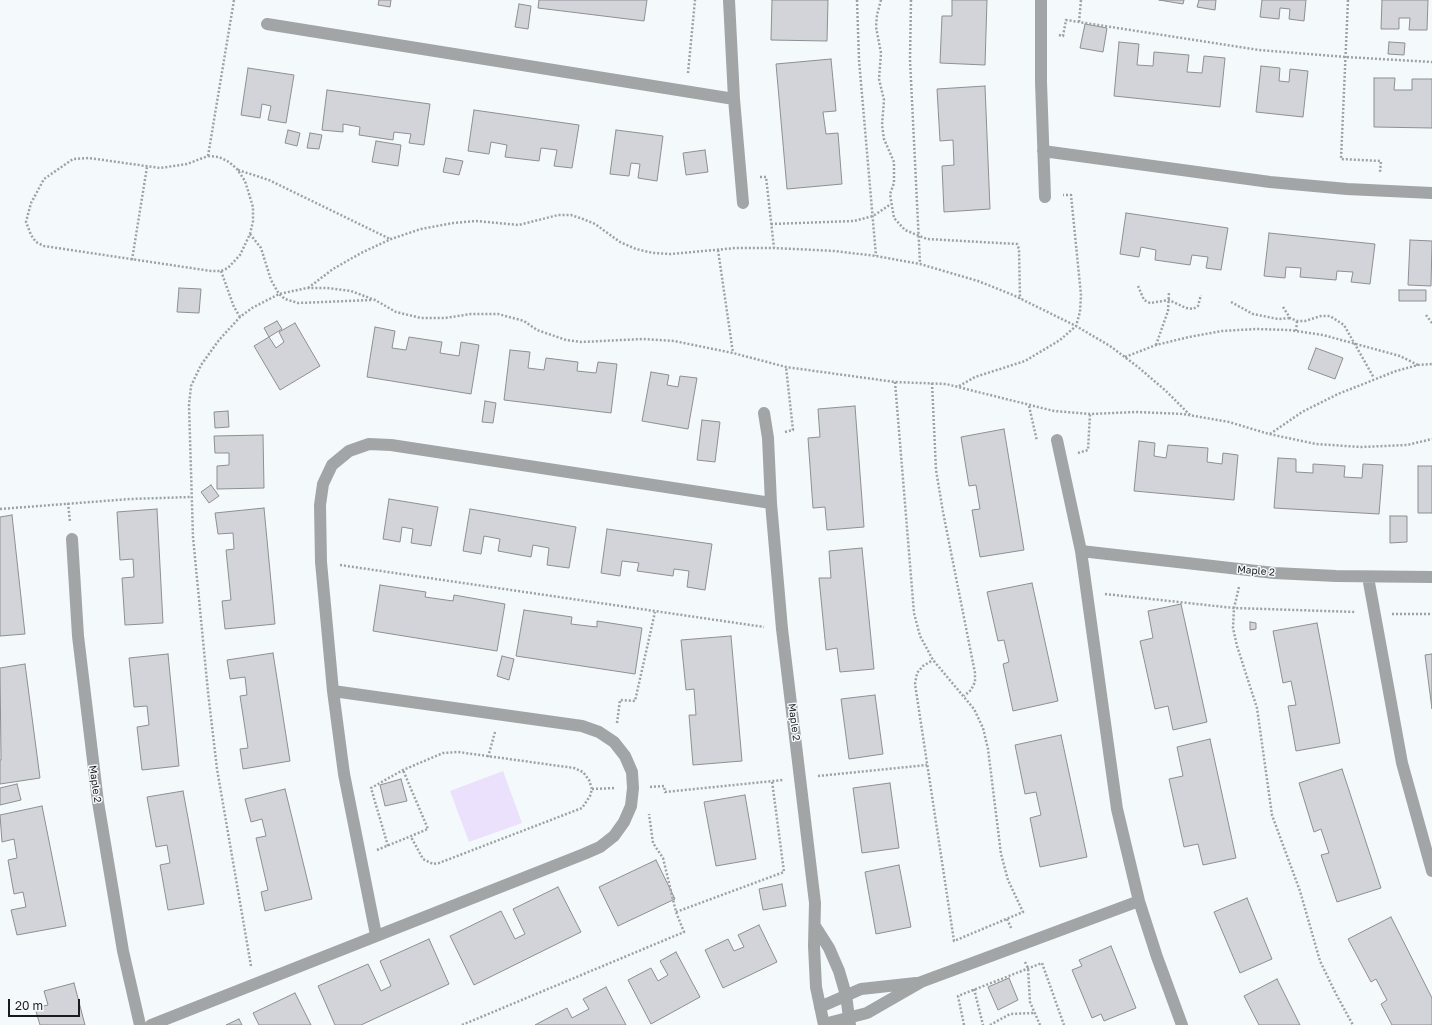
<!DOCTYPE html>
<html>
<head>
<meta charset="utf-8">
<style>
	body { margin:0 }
	#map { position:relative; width:1432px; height:1025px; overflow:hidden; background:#f4f9fc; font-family:"Golos Text",sans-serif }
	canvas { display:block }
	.scale { position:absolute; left:8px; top:999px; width:72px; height:18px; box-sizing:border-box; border:2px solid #1a1b1d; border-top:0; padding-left:5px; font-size:12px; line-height:14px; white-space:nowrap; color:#1a1b1d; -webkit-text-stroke:3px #f4f9fc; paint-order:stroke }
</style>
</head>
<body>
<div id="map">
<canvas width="1432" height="1025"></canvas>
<div class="scale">20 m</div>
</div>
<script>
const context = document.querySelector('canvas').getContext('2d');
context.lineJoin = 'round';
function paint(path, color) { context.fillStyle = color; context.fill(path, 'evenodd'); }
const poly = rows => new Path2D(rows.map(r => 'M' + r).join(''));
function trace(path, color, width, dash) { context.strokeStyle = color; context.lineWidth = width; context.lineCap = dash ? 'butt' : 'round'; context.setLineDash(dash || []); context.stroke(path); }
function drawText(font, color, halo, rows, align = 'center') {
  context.font = font + ' "Golos Text",sans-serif'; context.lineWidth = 3; context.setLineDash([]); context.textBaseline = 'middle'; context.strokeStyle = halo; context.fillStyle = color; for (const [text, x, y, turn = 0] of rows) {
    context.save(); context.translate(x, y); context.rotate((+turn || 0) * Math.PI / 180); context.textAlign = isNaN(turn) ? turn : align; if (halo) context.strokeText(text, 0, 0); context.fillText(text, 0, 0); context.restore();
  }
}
paint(poly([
	[503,771,522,823,469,842,450,791]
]), '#ebe1fd');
const building = poly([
	[379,0,391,0,390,7,378,5,379,0],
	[539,0,647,0,644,21,538,8,539,0],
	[772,0,828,0,827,41,771,40,772,0],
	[952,0,987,0,985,65,940,63,942,16,952,16,952,0],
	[1159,0,1184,0,1183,4,1159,0],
	[1199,0,1216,0,1215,10,1197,7,1199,0],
	[1262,0,1306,0,1304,21,1289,19,1290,9,1280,8,1279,19,1260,17,1262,0],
	[1382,0,1428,0,1427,30,1409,30,1410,18,1399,18,1399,29,1381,29,1382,0],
	[519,4,531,6,528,29,515,27,519,4],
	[1085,24,1107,28,1103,52,1080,48,1085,24],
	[1119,42,1139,44,1137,65,1153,66,1154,52,1189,55,1187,72,1202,73,1204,56,1225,58,1220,107,1114,96,1119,42],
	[1389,42,1405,43,1404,55,1388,54,1389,42],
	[831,59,836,111,823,112,826,134,838,133,842,184,787,189,776,64,831,59],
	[1261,66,1280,68,1279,81,1289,82,1290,69,1308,71,1303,117,1256,112,1261,66],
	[248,68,294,75,286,123,268,120,271,106,262,104,260,118,241,115,248,68],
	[1374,78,1395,78,1394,90,1412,90,1412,79,1432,79,1432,128,1374,127,1374,78],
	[985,86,990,209,944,212,942,166,954,165,953,140,940,141,937,89,985,86],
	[327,90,430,104,424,145,409,143,411,134,394,132,393,140,359,135,360,127,343,124,343,132,322,130,327,90],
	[474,110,579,125,572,168,554,166,557,150,541,148,539,161,505,157,507,145,491,142,489,154,468,151,474,110],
	[288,130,300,133,297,146,285,143,288,130],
	[616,130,663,136,657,181,638,178,640,164,631,163,629,176,610,174,616,130],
	[310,133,322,135,319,149,307,148,310,133],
	[376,141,401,145,398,166,372,162,376,141],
	[705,150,708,172,686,175,683,153,705,150],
	[446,158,463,161,459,175,443,172,446,158],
	[1126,213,1228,228,1221,270,1206,268,1208,257,1192,255,1190,265,1155,260,1156,250,1141,247,1139,257,1120,254,1126,213],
	[1269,233,1375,244,1370,284,1351,282,1353,272,1337,271,1336,280,1300,277,1301,268,1286,267,1285,278,1264,276,1269,233],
	[1410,240,1432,241,1431,286,1408,285,1410,240],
	[179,288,201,289,199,313,177,312,179,288],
	[1399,290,1426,290,1426,301,1399,301,1399,290],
	[277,321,282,329,269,337,264,328,277,321],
	[295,323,320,366,280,390,254,346,269,337,276,348,284,342,279,332,295,323],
	[375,327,395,331,392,348,406,350,409,337,442,342,440,353,459,356,461,342,479,345,471,394,367,377,375,327],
	[1316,348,1343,358,1335,379,1308,369,1316,348],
	[510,350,530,352,528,368,544,370,546,358,578,362,577,371,596,373,598,362,617,364,611,413,504,400,510,350],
	[651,372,669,375,667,385,678,387,680,376,697,378,688,429,642,421,651,372],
	[485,401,496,403,493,423,482,422,485,401],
	[855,406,864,527,827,530,825,507,813,508,808,438,820,437,818,409,855,406],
	[228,411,229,427,215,428,214,412,228,411],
	[702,420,720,422,715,462,697,460,702,420],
	[1004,429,1024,550,980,557,972,510,980,509,976,485,969,486,961,437,1004,429],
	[263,435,264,488,217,489,217,466,229,465,229,453,215,453,214,436,263,435],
	[1139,441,1155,443,1154,456,1166,458,1168,445,1208,448,1207,462,1222,464,1223,453,1238,455,1234,500,1134,491,1139,441],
	[1278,458,1296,459,1296,472,1313,473,1313,464,1345,466,1344,477,1362,478,1363,464,1383,465,1379,514,1274,508,1278,458],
	[1418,466,1432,466,1432,513,1418,513,1418,466],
	[211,485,219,496,209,503,201,492,211,485],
	[389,499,438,507,431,546,411,543,413,529,402,527,400,542,383,539,389,499],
	[264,508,275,624,225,629,222,601,231,600,226,550,234,549,233,533,218,534,215,513,264,508],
	[157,509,163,623,125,625,122,578,134,577,133,559,120,560,117,512,157,509],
	[470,509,576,527,569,568,547,565,549,548,533,545,531,557,498,551,500,539,484,536,481,554,463,551,470,509],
	[12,515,25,634,0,636,0,517,12,515],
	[1390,516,1407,516,1407,542,1390,543,1390,516],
	[607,529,712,544,705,590,687,587,689,571,674,569,673,576,637,571,639,563,622,561,620,576,601,573,607,529],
	[862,548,874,669,840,672,837,648,826,650,819,578,831,578,829,551,862,548],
	[1032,583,1058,701,1013,711,1003,664,1009,662,1004,640,998,641,987,592,1032,583],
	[380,585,426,592,425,597,453,601,454,595,505,604,497,651,373,631,380,585],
	[1181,604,1207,722,1173,730,1168,706,1155,709,1140,641,1153,638,1148,611,1181,604],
	[524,610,572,617,571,624,597,627,597,621,642,628,635,674,516,656,524,610],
	[1250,622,1256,623,1256,629,1250,630,1250,622],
	[1317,623,1340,743,1296,751,1288,706,1296,705,1291,681,1283,683,1273,631,1317,623],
	[731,636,742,761,693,765,689,715,696,715,694,689,686,690,681,640,731,636],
	[273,653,290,761,243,769,240,749,248,748,240,696,247,695,245,677,230,679,227,660,273,653],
	[168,654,179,766,142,770,137,727,149,725,147,706,134,707,129,658,168,654],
	[1432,654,1432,709,1425,655,1432,654],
	[502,656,514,659,509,680,497,676,502,656],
	[25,664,40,778,0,784,0,760,1,760,0,668,25,664],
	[875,695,883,754,849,759,841,699,875,695],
	[1061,735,1087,857,1040,867,1030,818,1041,815,1036,792,1025,794,1015,745,1061,735],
	[1210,739,1236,858,1203,865,1198,844,1184,847,1169,779,1183,776,1177,747,1210,739],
	[1342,769,1381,888,1337,902,1321,855,1329,853,1321,829,1314,832,1299,783,1342,769],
	[401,779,407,801,385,806,380,785,401,779],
	[890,783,899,848,862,853,853,788,890,783],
	[17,784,21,800,0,805,0,788,17,784],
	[285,789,312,899,265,911,261,892,268,890,256,838,266,836,262,819,251,822,245,799,285,789],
	[183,791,204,904,168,910,160,865,170,863,167,845,156,847,147,797,183,791],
	[745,795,756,859,716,866,704,802,745,795],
	[42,806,66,926,17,935,11,910,26,907,23,892,14,894,8,860,17,858,14,839,2,842,0,815,42,806],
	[656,860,675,899,618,926,599,887,656,860],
	[899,865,911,927,876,934,865,872,899,865],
	[782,884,786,906,763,910,759,889,782,884],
	[558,887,581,932,474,985,450,936,501,911,515,939,525,934,513,909,558,887],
	[1247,898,1272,959,1240,973,1214,912,1247,898],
	[1391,917,1432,998,1432,1025,1392,1025,1381,1004,1387,1000,1376,979,1371,982,1348,939,1391,917],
	[759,925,777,962,723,988,705,950,728,939,734,951,744,947,738,935,759,925],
	[429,939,449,984,361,1025,335,1025,318,986,368,964,381,991,391,986,380,961,429,939],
	[1111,946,1136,1008,1104,1021,1101,1014,1092,1018,1072,970,1082,966,1079,960,1111,946],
	[676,952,700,997,651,1024,628,980,651,968,658,981,668,975,660,961,676,952],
	[1009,978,1018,1000,998,1010,988,987,1009,978],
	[1277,979,1300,1025,1259,1025,1244,996,1277,979],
	[74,983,85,1025,40,1025,35,1008,48,1005,44,991,74,983],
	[606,987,626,1025,535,1025,567,1008,572,1018,589,1009,583,999,606,987],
	[295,993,311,1025,259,1025,253,1013,295,993],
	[239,1019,242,1025,226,1025,239,1019]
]);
paint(building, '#d2d4d9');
trace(building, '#8e8f93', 1);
trace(poly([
	[857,0,859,60,876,256],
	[881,0,877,15,876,27,881,53,879,79,884,100,882,125,884,139,894,162,894,183,890,194,894,218,905,230,927,239,1017,244,1019,249,1020,299],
	[911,0,910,60,920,264],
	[1348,0,1341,159,1381,161,1380,172],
	[1079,22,1081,0],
	[1059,35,1063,36,1066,20,1259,50,1346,57,1432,62],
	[688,73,695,0],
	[208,156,219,157,229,162,237,169,245,181,253,207,253,221,250,234,240,255,228,268,221,271,211,271,44,246,36,242,31,235,26,222,31,203,44,179,73,159,89,158,160,168,187,164,208,156],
	[208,156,234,0],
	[238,170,269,180,390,239],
	[760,177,766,177,774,248],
	[771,224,854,221,873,216,891,204],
	[250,234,261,248,271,280,279,294,285,299,298,303,372,300],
	[718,250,733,353],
	[132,260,147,167],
	[221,271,234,307,240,317],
	[1138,286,1144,300,1150,303,1169,300,1186,308,1193,309,1198,306,1201,295],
	[308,288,333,269,361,253,391,239,421,229,453,223,476,221,519,225,558,215,571,215,583,219,595,224,620,242,636,249,653,253,671,254,736,248,774,248,835,251,876,256,920,264,978,281,1013,295,1076,326,1110,346,1138,367,1166,391,1191,416],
	[1231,302,1253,314,1278,319,1290,318],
	[1283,307,1290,318,1297,321,1305,321,1321,316,1330,316,1344,325,1374,378],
	[1426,315,1432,323],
	[1296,331,1297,321],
	[1156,345,1168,311,1169,292],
	[1125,357,1156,345,1189,337,1222,331,1256,329,1289,330,1323,335,1400,356,1418,365],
	[895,382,914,613,920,636,933,660,974,709,983,728,988,749,1001,854,1008,880,1023,912,954,941,915,684,917,673,923,666,933,660],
	[932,383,936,470,943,512,975,673,975,682,971,690,964,696],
	[959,386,975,377,1025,361,1060,340,1076,326,1080,312,1081,295,1071,195,1063,195],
	[1029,406,1037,441],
	[785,432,793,430,786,367],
	[1270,434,1302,412,1338,394,1396,371,1418,365,1432,364],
	[1078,453,1088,450,1090,414],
	[68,503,70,522],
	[0,509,130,499,191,497],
	[340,565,764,627],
	[1239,587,1234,608,1233,628,1237,646,1257,708,1272,815,1300,891,1320,961,1336,994,1353,1025],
	[1105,594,1234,608,1356,612],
	[1392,614,1432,614],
	[617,723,620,700,635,701,655,612],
	[488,757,495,732],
	[818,776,927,765],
	[650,787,664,786,665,792,783,780],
	[592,789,615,788],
	[388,846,371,788,403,770,443,753,458,752,574,768,583,772,589,780,592,789,590,796,582,808,439,863,433,864,423,859,411,837],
	[377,850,428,829,403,770],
	[676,912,784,872,772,781],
	[1007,919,1012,930],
	[1025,962,1028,968,1030,1002,1040,1025],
	[251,966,217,769,208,692,193,537,189,405,191,386,201,365,219,340,240,317,252,308,279,294,307,288,327,288,351,291,375,300,396,312,421,318,445,318,471,314,498,314,524,321,537,330,566,340,581,342,643,339,674,341,733,353,786,367,895,382,946,384,1054,411,1090,414,1136,412,1183,414,1229,422,1269,434,1316,444,1361,447,1407,445,1432,439],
	[974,989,983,1025],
	[462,1025,684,932,676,912,663,858,653,843,649,814],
	[964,1025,958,996,1042,963,1064,1025],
	[990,1025,1010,1014,1034,1013]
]), '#9ea2a4', 2.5, [2, 2]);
trace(poly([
	[729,0,734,99,743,203],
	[1041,0,1041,82,1045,197],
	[267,24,734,99],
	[1043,151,1270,182,1347,189,1432,193],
	[764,413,768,438,771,503,782,629,815,903,814,946,816,987,824,1025],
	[1057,440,1081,551,1117,809,1139,901,1157,957,1182,1025],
	[72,539,78,636,98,802,123,951,140,1025],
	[1081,551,1274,573,1336,576,1432,577],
	[1368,577,1402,763,1432,871],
	[815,926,829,948,839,971,846,995,850,1025],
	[376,935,344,774,333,691,321,562,320,505,323,484,332,465,349,451,369,444,391,445,771,503],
	[820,1007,861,989,916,983],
	[824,1024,867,1013,921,982,1139,901],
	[151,1025,584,854,600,847,614,836,624,822,631,806,633,788,632,772,625,756,614,742,599,732,582,726,333,691]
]), '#a2a5a5', 12);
drawText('10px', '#1a1b1d', '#f4f9fc', [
	["Maple 2",1256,571,5],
	["Maple 2",794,722,83],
	["Maple 2",95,784,82]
]);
</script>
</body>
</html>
